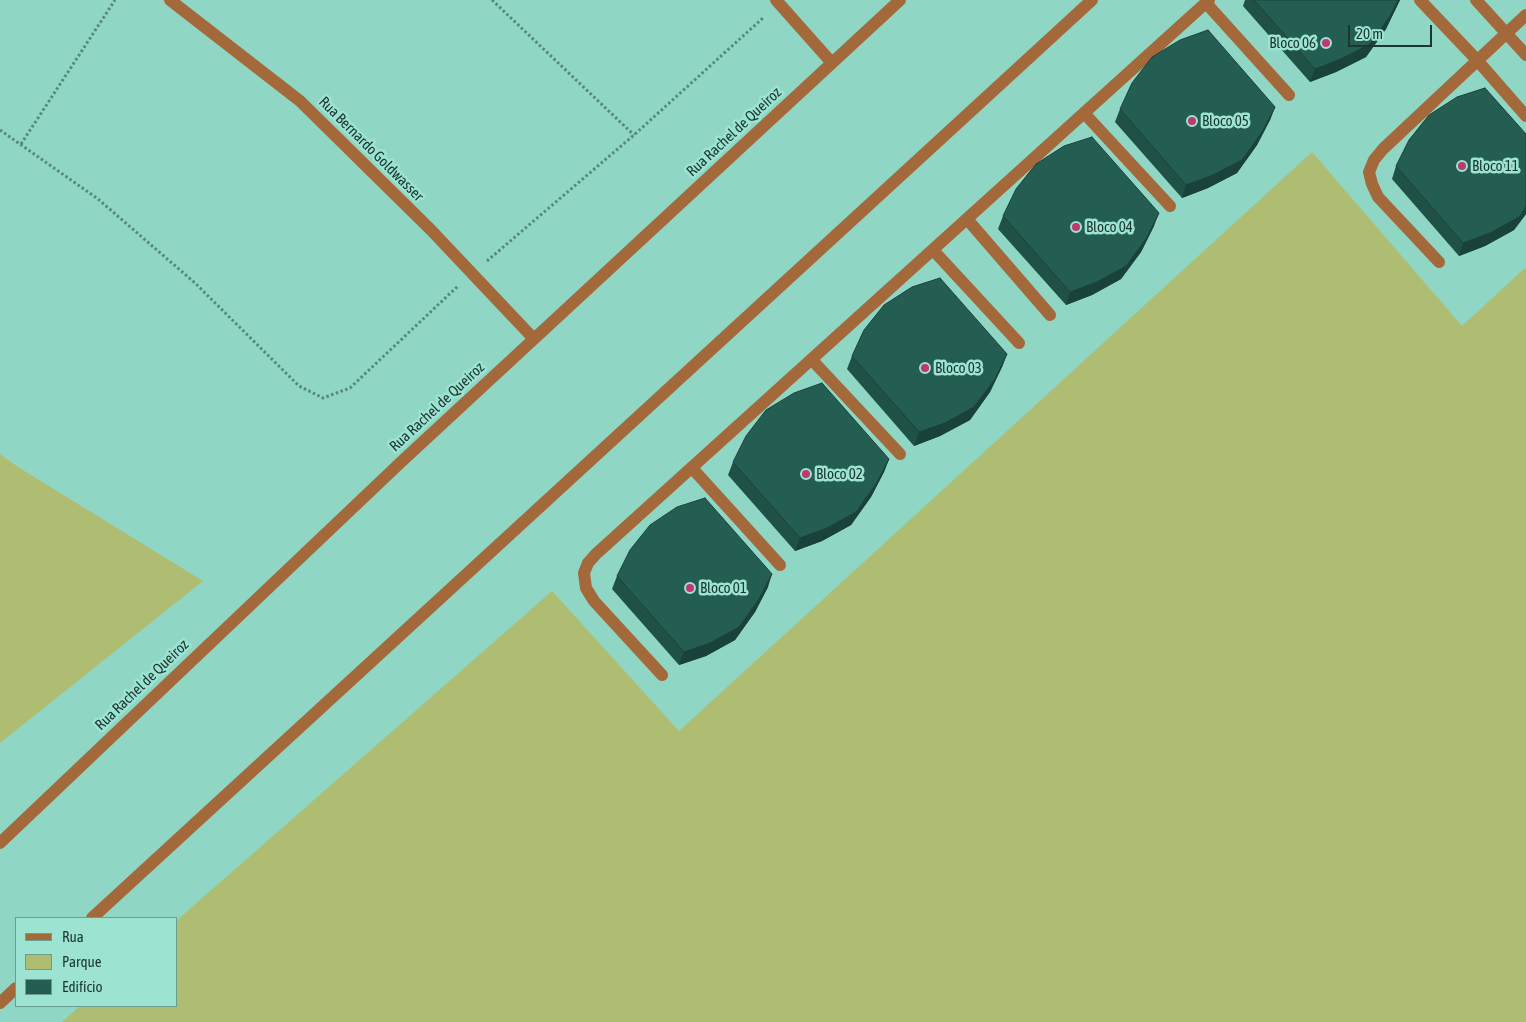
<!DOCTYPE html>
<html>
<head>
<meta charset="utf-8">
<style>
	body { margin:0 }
	#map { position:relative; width:1526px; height:1022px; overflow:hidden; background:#90d6c5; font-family:"Asap Condensed",sans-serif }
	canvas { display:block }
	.legend { position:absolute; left:15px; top:917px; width:162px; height:90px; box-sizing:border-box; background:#9de3d2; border:1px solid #699e91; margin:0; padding:6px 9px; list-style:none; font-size:15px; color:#1a3730 }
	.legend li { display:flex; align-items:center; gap:10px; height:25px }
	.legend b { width:25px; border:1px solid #699e91 }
	.scale { position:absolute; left:1348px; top:25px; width:84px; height:22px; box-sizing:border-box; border:2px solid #1a3730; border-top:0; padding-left:6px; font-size:15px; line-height:18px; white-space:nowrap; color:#1a3730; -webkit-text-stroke:4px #9de3d2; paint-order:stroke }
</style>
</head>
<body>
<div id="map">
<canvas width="1526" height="1022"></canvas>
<ul class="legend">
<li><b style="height:6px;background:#a4693a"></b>Rua</li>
<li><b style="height:14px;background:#aebd72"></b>Parque</li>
<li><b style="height:14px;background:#245e53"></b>Edifício</li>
</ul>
<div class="scale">20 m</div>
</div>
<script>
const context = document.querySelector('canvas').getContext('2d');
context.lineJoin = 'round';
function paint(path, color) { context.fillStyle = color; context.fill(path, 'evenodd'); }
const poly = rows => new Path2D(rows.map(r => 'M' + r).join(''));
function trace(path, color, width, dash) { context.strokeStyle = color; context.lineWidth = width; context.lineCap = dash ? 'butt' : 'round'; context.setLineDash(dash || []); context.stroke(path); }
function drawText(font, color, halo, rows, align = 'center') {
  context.font = font + ' "Asap Condensed",sans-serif'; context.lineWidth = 5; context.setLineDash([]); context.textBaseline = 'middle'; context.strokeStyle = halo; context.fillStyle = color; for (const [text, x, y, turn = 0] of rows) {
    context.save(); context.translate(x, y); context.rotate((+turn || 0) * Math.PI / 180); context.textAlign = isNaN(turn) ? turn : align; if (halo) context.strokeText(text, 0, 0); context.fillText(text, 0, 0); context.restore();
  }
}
paint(poly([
	[1312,152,1462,326,1526,267,1526,1022,62,1022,80,1006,176,1006,176,921,552,591,679,731],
	[0,454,18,467,203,581,0,743]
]), '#aebd72');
trace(poly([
	[492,0,634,135],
	[0,130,98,199,195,283,299,386,323,398,350,388,458,286],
	[21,144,115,0],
	[487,261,634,135,764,17]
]), '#56887c', 3, [2.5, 2.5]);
trace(poly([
	[170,0,300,101,431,230,534,339],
	[776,0,832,63],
	[1420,0,1477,60,1526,116],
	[1476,0,1526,55],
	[1206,3,1289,95],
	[1084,113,1170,206],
	[967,219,1050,315],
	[933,250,1019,343],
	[1439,262,1378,197,1372,184,1369,172,1374,160,1383,149,1526,15],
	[812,360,900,454],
	[692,468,780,565],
	[662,675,594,601,586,588,584,573,588,563,596,554,1209,0],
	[0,843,400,463,900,0],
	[92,918,1092,0],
	[0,1003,16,988]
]), '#a4693a', 12);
paint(poly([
	[1245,0,1400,0,1386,29,1366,57,1336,72,1310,82,1243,6],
	[1275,107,1270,120,1257,145,1237,173,1208,188,1182,198,1115,122,1120,109],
	[1526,134,1526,214,1514,230,1485,246,1459,256,1392,179,1396,166],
	[1003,216,1154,226,1141,252,1121,279,1092,295,1066,305,998,229],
	[1007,354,1002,367,990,392,970,420,940,436,914,446,847,369,852,356],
	[889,459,884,472,871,497,851,525,822,541,795,551,728,475,733,462],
	[617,576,768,587,755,612,735,640,706,656,679,665,612,589]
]), '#1f5147');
paint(poly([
	[1398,0,1400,0,1398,4,1386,29,1366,57,1336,72,1310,82,1315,69],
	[1275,107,1270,120,1257,145,1237,173,1208,188,1182,198,1186,185],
	[1526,207,1526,214,1514,230,1485,246,1459,256,1463,243],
	[1159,213,1154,226,1141,252,1121,279,1092,295,1066,305,1070,292],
	[1007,354,1002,367,990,392,970,420,940,436,914,446,919,432],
	[889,459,884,472,871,497,851,525,822,541,795,551,800,538],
	[772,574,768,587,755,612,735,640,706,656,679,665,684,652]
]), '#19423a');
const building = poly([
	[1254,0,1398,0,1390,16,1370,44,1341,59,1315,69,1254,0],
	[1208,30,1275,107,1262,132,1242,160,1213,175,1186,185,1120,109,1132,83,1152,57,1180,40,1208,30],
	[1485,88,1526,134,1526,207,1519,217,1490,233,1463,243,1396,166,1409,140,1429,115,1457,97,1485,88],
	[1092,137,1159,213,1146,239,1126,266,1097,282,1070,292,1003,216,1016,189,1036,164,1064,146,1092,137],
	[940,278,1007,354,995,379,974,407,945,423,919,432,852,356,864,330,884,305,912,287,940,278],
	[822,383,889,459,876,484,856,512,827,528,800,538,733,462,746,436,766,410,794,393,822,383],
	[705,498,772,574,759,599,739,627,710,643,684,652,617,576,630,550,650,525,677,507,705,498]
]);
paint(building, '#245e53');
trace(building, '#19423a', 1);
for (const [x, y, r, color] of [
	[1326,43,5,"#c03774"],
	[1192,121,5,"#c03774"],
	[1462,166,5,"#c03774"],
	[1076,227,5,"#c03774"],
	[925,368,5,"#c03774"],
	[806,474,5,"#c03774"],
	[690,588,5,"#c03774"]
]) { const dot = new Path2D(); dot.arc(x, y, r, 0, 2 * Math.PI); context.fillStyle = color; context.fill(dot); trace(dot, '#9de3d2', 2); }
drawText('15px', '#1a3730', '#9de3d2', [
	["Bloco 06",1316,43,"right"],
	["Bloco 05",1202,121],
	["Bloco 11",1472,166],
	["Bloco 04",1086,227],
	["Bloco 03",935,368],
	["Bloco 02",816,474],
	["Bloco 01",700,588]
], 'left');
drawText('15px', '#1a3730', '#9de3d2', [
	["Rua Rachel de Queiroz",734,132,-43],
	["Rua Bernardo Goldwasser",371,149,45],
	["Rua Rachel de Queiroz",437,407,-43],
	["Rua Rachel de Queiroz",142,685,-44]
]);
</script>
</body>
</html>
